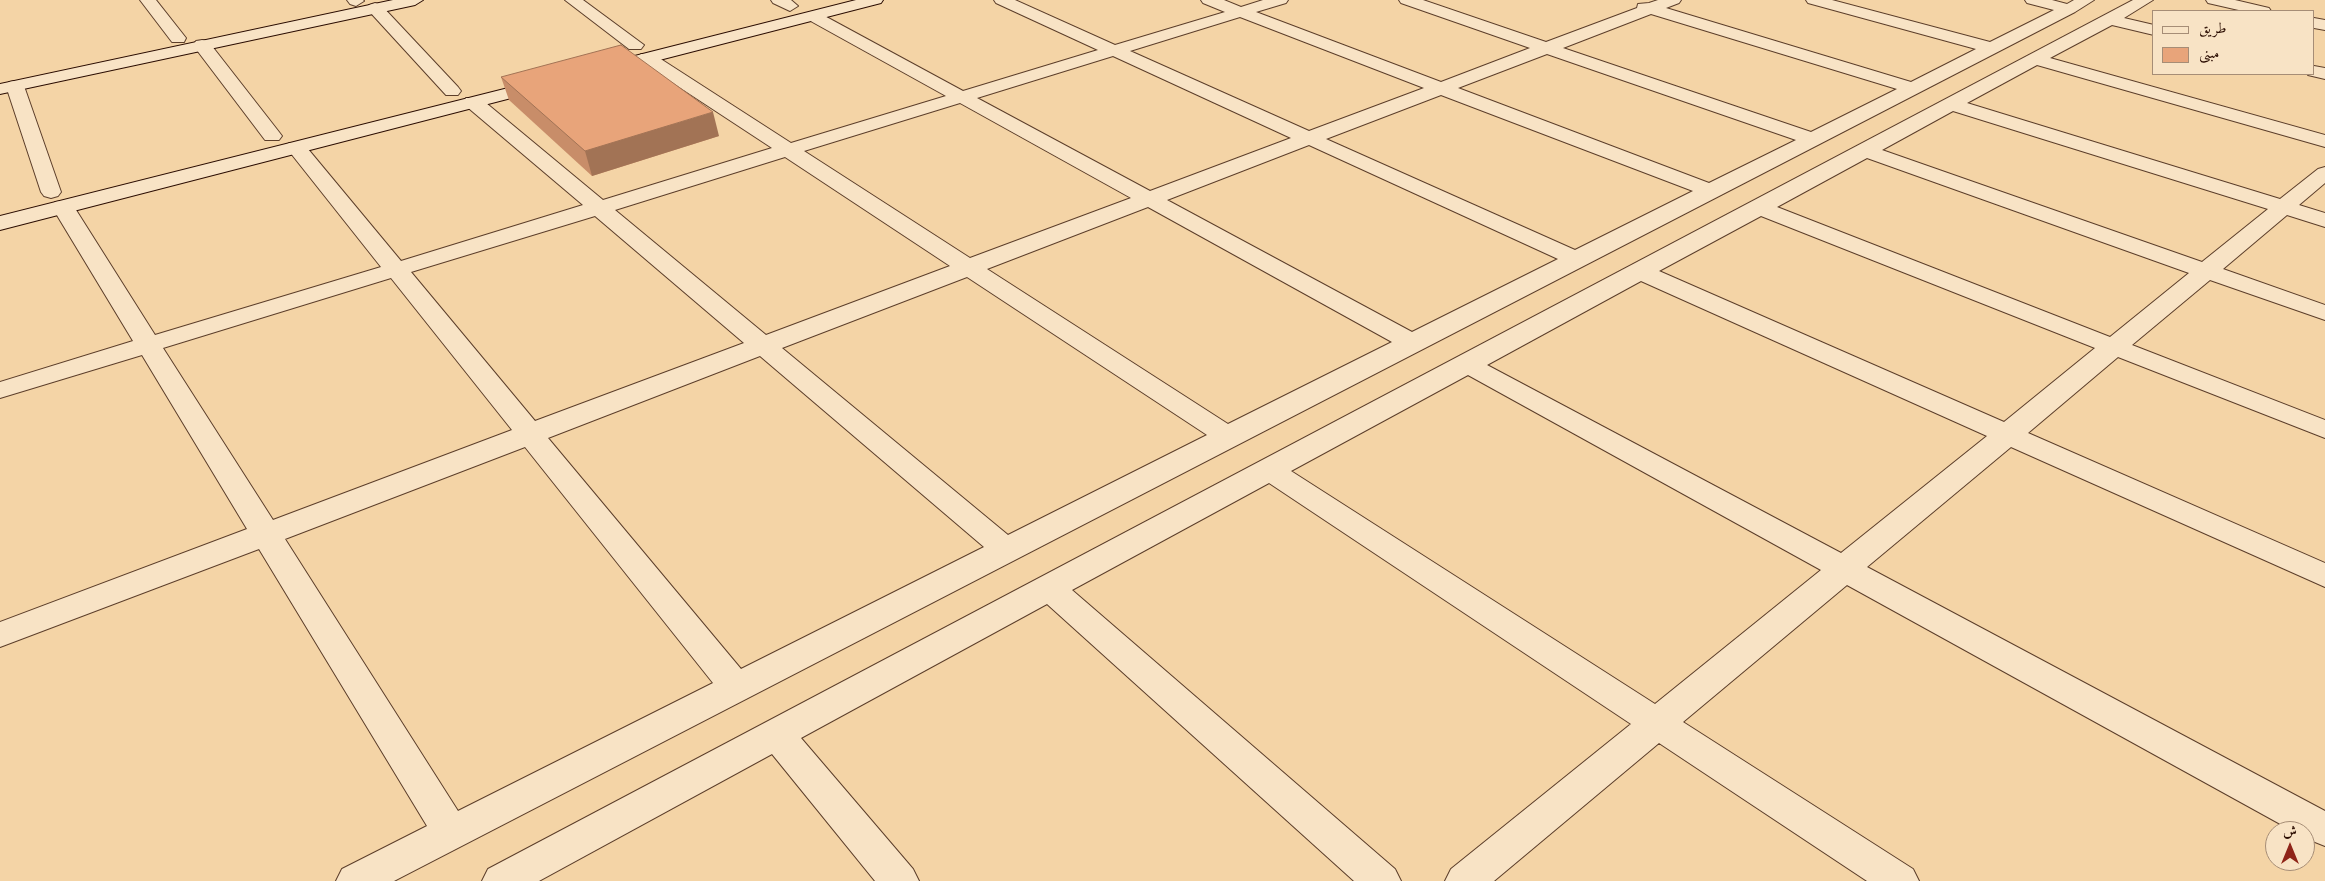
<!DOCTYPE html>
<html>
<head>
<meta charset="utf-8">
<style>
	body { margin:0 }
	#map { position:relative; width:2325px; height:881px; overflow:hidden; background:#f4d4a6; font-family:"IM FELL English",Amiri,serif }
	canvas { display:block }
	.legend { position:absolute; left:2152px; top:10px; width:162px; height:65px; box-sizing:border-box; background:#f8e3c5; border:1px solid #a68d76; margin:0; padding:6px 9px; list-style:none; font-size:15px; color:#2a0c00 }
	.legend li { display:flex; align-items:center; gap:10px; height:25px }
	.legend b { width:25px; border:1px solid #a68d76 }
	.north { position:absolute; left:2265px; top:821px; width:50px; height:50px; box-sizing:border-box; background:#f8e3c5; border:1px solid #a68d76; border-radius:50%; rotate:0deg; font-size:14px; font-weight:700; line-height:20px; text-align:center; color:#2a0c00 }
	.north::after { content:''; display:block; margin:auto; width:18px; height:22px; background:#8f2418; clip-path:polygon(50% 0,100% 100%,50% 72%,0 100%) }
</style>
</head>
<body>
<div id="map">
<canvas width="2325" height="881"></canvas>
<ul class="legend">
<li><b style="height:6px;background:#f8e3c5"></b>طريق</li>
<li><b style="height:14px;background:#e8a47a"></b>مبنى</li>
</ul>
<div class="north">ش</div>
</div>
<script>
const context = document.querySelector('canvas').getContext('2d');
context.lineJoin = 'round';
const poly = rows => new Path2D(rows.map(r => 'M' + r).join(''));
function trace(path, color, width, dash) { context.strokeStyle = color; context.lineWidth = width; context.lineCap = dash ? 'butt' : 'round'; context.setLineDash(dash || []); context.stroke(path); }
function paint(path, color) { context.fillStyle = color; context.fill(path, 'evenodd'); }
const street = poly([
	[140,0,156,0,186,38,184,42,172,42,140,0],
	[347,0,363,0,364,1,356,6,350,4,347,0],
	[565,0,583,0,644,45,641,49,629,49,565,0],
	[771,0,791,0,798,6,790,11,773,3,771,0],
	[994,0,1015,0,1115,45,1225,12,1203,3,1201,0,1224,0,1241,7,1263,0,1288,0,1286,3,1256,12,1441,82,1530,48,1401,3,1399,0,1423,0,1546,42,1637,8,1638,4,1649,3,1658,0,1681,0,1679,3,1666,8,1911,82,1976,49,1808,3,1806,0,1832,0,1990,42,2054,10,2027,3,2025,0,2052,0,2067,4,2074,0,2094,0,2075,12,394,881,336,881,342,869,427,826,259,549,0,647,0,622,247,529,142,355,0,398,0,382,133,341,52,207,55,202,63,201,71,202,155,335,381,267,289,151,286,147,289,143,303,143,401,261,583,205,466,106,464,102,466,98,480,98,603,200,772,148,641,62,638,58,641,54,653,54,791,143,946,96,807,19,805,16,807,13,819,13,963,91,1098,50,996,3,994,0],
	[1651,14,1897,89,1811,132,1563,48,1651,14],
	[1240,17,1424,88,1309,131,1130,51,1240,17],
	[1547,54,1796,140,1709,183,1458,88,1547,54],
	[1113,56,1291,138,1150,191,977,98,1113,56],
	[1441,95,1693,191,1575,250,1326,139,1441,95],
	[960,103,1131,198,970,258,804,151,960,103],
	[1309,145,1558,259,1412,332,1167,200,1309,145],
	[785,157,950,266,766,335,615,210,785,157],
	[1148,207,1392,342,1228,424,987,269,1148,207],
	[595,216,744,343,535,421,411,272,595,216],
	[967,277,1207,435,1008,535,782,348,967,277],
	[391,278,512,430,273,520,163,348,391,278],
	[760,356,984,547,741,669,548,438,760,356],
	[525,447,713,683,458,811,285,539,525,447],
	[2133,0,2153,0,2124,18,2154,25,2154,35,2112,25,2050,58,2325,135,2325,147,2037,65,1967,103,2280,199,2318,169,2325,167,2325,183,2299,205,2325,213,2325,227,2287,215,2223,269,2325,305,2325,320,2210,280,2132,345,2325,420,2325,438,2118,357,2028,433,2325,563,2325,587,2011,447,1867,567,2325,811,2325,846,2305,838,2305,831,2293,831,1847,585,1683,722,1913,869,1919,881,1867,881,1659,743,1494,881,1445,881,1451,869,1631,724,1269,483,1072,590,1395,869,1401,881,1354,881,1047,604,801,738,913,869,919,881,875,881,772,754,539,881,482,881,488,869,2133,0],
	[1953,111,2268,209,2202,262,1882,150,1953,111],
	[1867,158,2189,273,2110,337,1777,207,1867,158],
	[1761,216,2095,348,2004,422,1659,271,1761,216],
	[1641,281,1987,436,1841,553,1487,365,1641,281],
	[1468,375,1821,570,1655,704,1291,471,1468,375],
	[2206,0,2235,0,2269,8,2271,11,2243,11,2208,3,2206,0],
	[375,3,381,5,458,87,461,91,458,95,446,95,369,11,367,8,369,5,375,3],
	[2314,18,2325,20,2325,30,2314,28,2314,18],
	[202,40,208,41,279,132,282,136,279,140,265,140,193,45,196,41,202,40],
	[2314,66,2325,68,2325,79,2308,75,2314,74,2314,66],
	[15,81,21,82,24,86,61,192,58,196,51,198,44,196,41,192,6,86,9,82,15,81]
]);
const secondary = poly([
	[393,0,423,0,415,5,0,94,0,84,393,0],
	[856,0,883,0,881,3,605,74,599,73,596,69,599,65,856,0],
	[544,79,550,80,553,84,550,88,0,230,0,216,544,79]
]);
trace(street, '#5c3e2a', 2);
trace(secondary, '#2a0c00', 2);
paint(street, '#f8e3c5');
paint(secondary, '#f8e3c5');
paint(poly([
	[501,77,719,136,592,176,509,100]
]), '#c88d69');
paint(poly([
	[713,112,719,136,592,176,585,151]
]), '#a27355');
const building = poly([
	[621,45,713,112,585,151,501,77,621,45]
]);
paint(building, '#e8a47a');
trace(building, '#a27355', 1);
</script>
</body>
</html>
